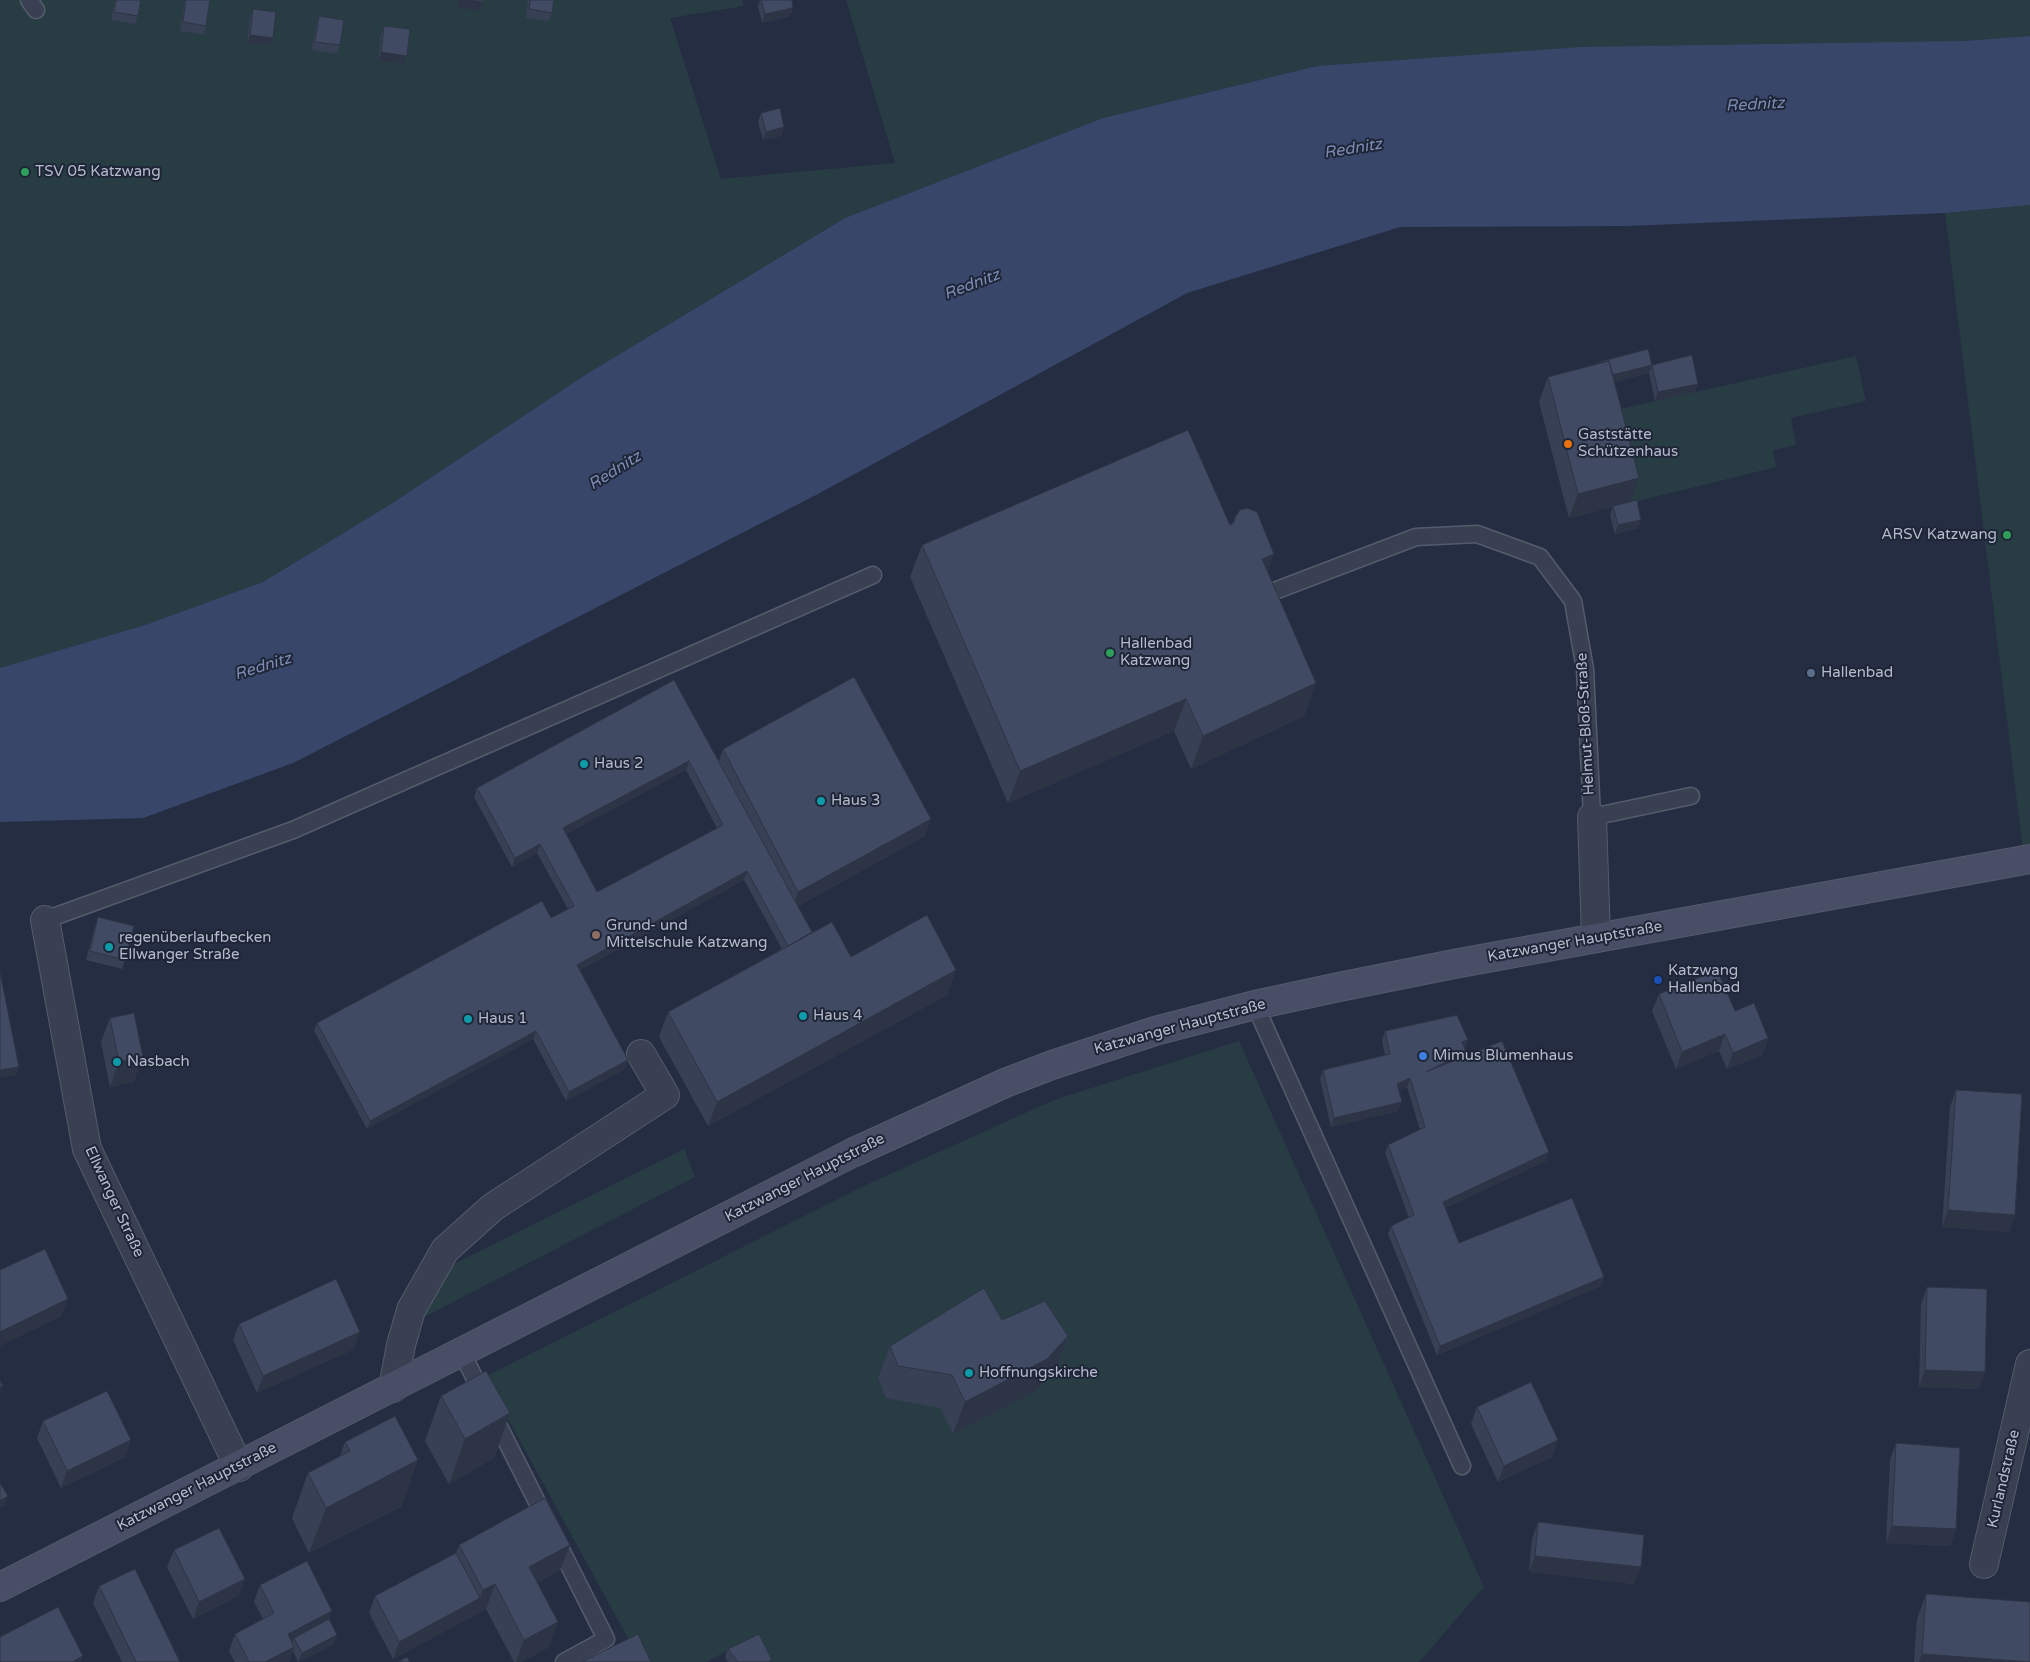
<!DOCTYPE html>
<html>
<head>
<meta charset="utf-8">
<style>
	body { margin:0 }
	canvas { display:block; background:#252d42 }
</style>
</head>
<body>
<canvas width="2030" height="1662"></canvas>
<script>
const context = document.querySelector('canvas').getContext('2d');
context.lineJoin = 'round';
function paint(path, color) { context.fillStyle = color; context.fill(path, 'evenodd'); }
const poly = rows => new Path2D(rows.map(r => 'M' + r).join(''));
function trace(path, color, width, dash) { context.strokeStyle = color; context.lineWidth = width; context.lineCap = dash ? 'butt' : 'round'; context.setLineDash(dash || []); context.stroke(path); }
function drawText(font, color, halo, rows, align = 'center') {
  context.font = font + ' "Varela Round",sans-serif'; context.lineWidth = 4; context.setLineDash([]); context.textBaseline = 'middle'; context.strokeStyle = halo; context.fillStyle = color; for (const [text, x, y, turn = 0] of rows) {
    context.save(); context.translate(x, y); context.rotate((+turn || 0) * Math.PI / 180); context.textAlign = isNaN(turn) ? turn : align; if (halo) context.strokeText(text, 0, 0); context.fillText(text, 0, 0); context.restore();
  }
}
paint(poly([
	[0,0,742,0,744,6,670,18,721,179,895,163,846,0,2030,0,2030,36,1963,41,1317,66,1103,118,845,218,585,375,391,504,263,582,148,624,0,668],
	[2030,205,2030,858,2024,859,1945,213],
	[1856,356,1866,401,1791,418,1796,445,1773,450,1776,467,1630,503,1607,412],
	[1239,1041,1484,1587,1419,1662,771,1662,756,1636,706,1662,641,1662,485,1377,866,1185,1054,1100],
	[684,1149,695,1177,424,1317,442,1270]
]), '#273c43');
paint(poly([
	[2030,36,2030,205,1945,213,1626,226,1400,227,1187,293,816,495,293,763,143,818,0,822,0,668,148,624,263,582,391,504,585,375,845,218,1103,118,1317,66,1581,47,1963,41]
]), '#38466a');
const lane = poly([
	[29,0,36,10],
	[1277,590,1416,537,1477,534,1540,557,1573,601,1585,669,1592,817,1691,796],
	[45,920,293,830,873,575],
	[1255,1005,1462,1466],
	[462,1353,606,1639,564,1662]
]);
const street = poly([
	[1592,817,1596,938],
	[45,920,87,1149,239,1467],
	[393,1388,401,1345,411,1310,445,1250,493,1207,665,1095,641,1054],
	[1984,1564,2030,1364]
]);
const secondary = poly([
	[0,1587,852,1153,1005,1083,1052,1065,1155,1031,1255,1005,1339,987,1454,964,2030,859]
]);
trace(lane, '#545b6c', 19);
trace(street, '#545b6c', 30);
trace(secondary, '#545b6c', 30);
trace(lane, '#394051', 16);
trace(street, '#394051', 28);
trace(secondary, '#474e65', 28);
paint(poly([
	[115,0,141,0,138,16,135,24,111,20],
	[185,0,210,0,206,26,203,35,180,31,184,5],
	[528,0,554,0,552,13,549,21,526,18],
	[760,0,792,0,793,8,790,16,762,23,758,6],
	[253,9,270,46,247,43,250,18],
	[319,16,340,45,337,54,312,50,316,25],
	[384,26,407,56,404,64,378,61,381,34],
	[761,113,784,127,781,136,763,140,758,122],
	[1599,362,1652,365,1698,384,1695,392,1655,401,1649,373,1614,382,1630,502,1641,520,1638,528,1615,534,1610,515,1613,507,1569,518,1539,402,1548,377,1598,364],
	[1235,517,1268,572,1316,683,1304,716,1191,769,1174,731,1008,803,910,577,922,545,1230,525,1232,524],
	[674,680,719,761,723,749,925,836,798,906,812,932,851,957,956,970,947,995,708,1126,659,1037,668,1012,782,949,744,880,580,970,625,1069,566,1101,533,1039,367,1129,314,1031,317,1023,551,918,568,909,537,853,512,867,474,797,477,788],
	[686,770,717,828,597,892,566,834],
	[98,917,125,960,122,969,86,960,95,926],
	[1659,994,1735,1011,1768,1038,1762,1055,1727,1069,1719,1051,1676,1069,1652,1011],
	[110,1018,134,1082,110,1087,101,1042],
	[1385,1031,1465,1049,1464,1056,1546,1161,1445,1208,1459,1243,1601,1286,1437,1355,1388,1234,1391,1226,1409,1218,1385,1153,1388,1145,1420,1130,1407,1087,1399,1090,1398,1111,1331,1127,1320,1079,1323,1070,1385,1055,1382,1040],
	[1956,1090,2015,1215,2009,1232,1942,1227,1950,1107],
	[1927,1287,1979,1389,1919,1387,1921,1304],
	[1002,1320,1068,1336,1057,1368,1036,1391,953,1434,940,1408,886,1398,878,1378,890,1346],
	[239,1324,354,1349,257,1393,233,1340],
	[441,1396,510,1413,494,1458,449,1484,425,1441],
	[1477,1407,1558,1440,1552,1457,1498,1482,1471,1424],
	[43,1421,125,1457,61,1488,37,1438],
	[345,1442,402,1506,309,1553,292,1518,308,1473,340,1456],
	[1896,1443,1956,1529,1950,1546,1886,1543,1890,1460],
	[1538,1522,1634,1584,1529,1572,1532,1539],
	[459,1545,570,1545,560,1570,537,1583,549,1647,521,1662,514,1662,486,1609,393,1659,369,1613,375,1596,456,1553],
	[174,1550,245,1579,238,1596,193,1619,167,1567],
	[260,1585,329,1619,337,1635,334,1644,298,1662,293,1651,289,1662,235,1662,229,1651,235,1634,263,1619,254,1602],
	[99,1586,180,1662,122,1662,93,1603],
	[1926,1594,2030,1662,1914,1662,1917,1619],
	[728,1649,771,1662,728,1662,725,1657]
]), '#374054');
paint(poly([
	[459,0,467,0,483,2,480,11,457,7],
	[793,8,790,16,762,23,765,14],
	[250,35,273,38,270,46,247,43],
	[381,52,407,56,404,64,378,61],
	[784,127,781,136,763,140,766,132],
	[1652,365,1649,373,1600,386,1603,377],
	[1698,384,1695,392,1655,401,1658,392],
	[1639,478,1630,503,1569,518,1578,494],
	[1641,520,1638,528,1615,534,1618,525],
	[1274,554,1263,587,1262,559],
	[1316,683,1304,716,1191,769,1203,736],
	[1186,699,1174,731,1008,803,1020,771],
	[689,761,686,770,560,837,563,828],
	[931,819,925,836,792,909,798,892],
	[540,844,537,853,512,867,515,858],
	[747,871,744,880,574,973,577,965],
	[956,970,947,995,708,1126,717,1102],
	[536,1031,533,1039,367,1129,370,1121],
	[1725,1034,1719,1051,1676,1069,1682,1052],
	[1768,1038,1762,1055,1727,1069,1733,1053],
	[1468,1040,1465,1049,1459,1050,1462,1042],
	[1466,1052,1463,1061,1426,1072],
	[143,1057,134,1082,110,1087,119,1062],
	[628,1060,625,1069,566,1101,569,1092],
	[19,1067,16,1075,0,1078,0,1070],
	[1410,1078,1407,1087,1394,1093,1397,1084],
	[1402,1102,1398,1111,1331,1127,1334,1118],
	[1549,1152,1546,1161,1440,1210,1443,1202],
	[1948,1210,2015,1215,2009,1232,1942,1227],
	[1604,1277,1601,1286,1437,1355,1440,1346],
	[68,1299,62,1316,0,1346,0,1332],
	[360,1332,354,1349,257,1393,263,1376],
	[1068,1336,1057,1368,1036,1391,953,1434,965,1402],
	[1925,1370,1985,1372,1979,1389,1919,1387],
	[3,1386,0,1394,0,1387],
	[510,1413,494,1458,449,1484,465,1439],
	[131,1440,125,1457,61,1488,67,1471],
	[1558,1440,1552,1457,1498,1482,1504,1466],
	[418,1460,402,1506,309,1553,326,1508],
	[8,1496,5,1505,0,1508,0,1501],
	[1892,1526,1956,1529,1950,1546,1886,1543],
	[570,1545,560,1570,520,1592,529,1567],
	[1535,1556,1641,1567,1634,1584,1529,1572],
	[245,1579,238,1596,193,1619,199,1602],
	[495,1584,486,1609,393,1659,399,1642,480,1598,483,1590],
	[332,1611,326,1628,294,1638,291,1646,288,1634],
	[558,1622,549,1647,521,1662,516,1662,524,1640],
	[337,1635,334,1644,298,1662,302,1653],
	[294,1647,289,1662,265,1662],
	[1922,1654,2030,1662,1919,1662],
	[83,1656,81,1662,72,1662]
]), '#2d3445');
const building = poly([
	[116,0,141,0,138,16,114,12,116,0],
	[186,0,210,0,206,26,183,22,186,0],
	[467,0,484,0,483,2,467,0],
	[530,0,554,0,552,13,529,9,530,0],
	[761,0,792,0,793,8,765,14,761,0],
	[253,9,276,12,273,38,250,35,253,9],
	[319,16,344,20,340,45,315,42,319,16],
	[384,26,410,29,407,56,381,52,384,26],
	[780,108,784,127,766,132,761,113,780,108],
	[1648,349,1652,365,1612,375,1609,361,1599,363,1599,362,1648,349],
	[1692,355,1698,384,1658,392,1652,365,1692,355],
	[1609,361,1639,478,1578,494,1548,377,1609,361],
	[1188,430,1230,525,1234,523,1235,517,1240,510,1247,508,1257,512,1274,554,1262,559,1316,683,1203,736,1186,699,1020,771,922,545,1188,430],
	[1637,500,1641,520,1618,525,1613,506,1637,500],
	[854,677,931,819,798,892,723,749,854,677],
	[674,680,812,932,788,946,747,871,577,965,628,1060,569,1092,536,1031,370,1121,317,1023,542,901,551,918,574,906,540,844,515,858,477,788,674,680],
	[689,761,723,825,597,892,563,828,689,761],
	[927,915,956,970,717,1102,668,1012,832,922,851,957,927,915],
	[98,917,134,926,125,960,90,951,98,917],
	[1717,970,1735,1011,1754,1003,1768,1038,1733,1053,1725,1034,1682,1052,1659,994,1717,970],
	[0,972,19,1067,0,1070,0,972],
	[134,1013,143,1057,119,1062,110,1018,134,1013],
	[1457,1015,1468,1040,1462,1042,1466,1052,1426,1072,1502,1041,1549,1152,1443,1202,1459,1243,1572,1198,1604,1277,1440,1346,1391,1226,1414,1215,1388,1145,1425,1127,1410,1078,1397,1084,1402,1102,1334,1118,1323,1070,1390,1054,1385,1031,1457,1015],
	[1956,1090,2022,1094,2015,1215,1948,1210,1956,1090],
	[45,1249,68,1299,0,1332,0,1270,45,1249],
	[336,1279,360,1332,263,1376,239,1324,336,1279],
	[1927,1287,1987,1289,1985,1372,1925,1370,1927,1287],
	[984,1288,1002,1320,1045,1301,1068,1336,1047,1359,965,1402,952,1375,898,1366,890,1346,984,1288],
	[486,1371,510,1413,465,1439,441,1396,486,1371],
	[0,1380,3,1386,0,1387,0,1380],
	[1531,1382,1558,1440,1504,1466,1477,1407,1531,1382],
	[107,1391,131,1440,67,1471,43,1421,107,1391],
	[395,1416,418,1460,326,1508,308,1473,350,1451,345,1442,395,1416],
	[1896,1443,1960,1448,1956,1529,1892,1526,1896,1443],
	[0,1483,8,1496,0,1501,0,1483],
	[545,1498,570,1545,529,1567,558,1622,524,1640,495,1584,483,1590,459,1545,545,1498],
	[1538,1522,1644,1535,1641,1567,1535,1556,1538,1522],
	[219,1528,245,1579,199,1602,174,1550,219,1528],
	[456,1553,480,1598,399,1642,375,1596,456,1553],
	[307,1561,332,1611,288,1634,294,1647,265,1662,249,1662,235,1634,274,1613,260,1585,307,1561],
	[135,1569,180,1662,136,1662,99,1586,135,1569],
	[1926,1594,2030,1602,2030,1662,1922,1654,1926,1594],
	[58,1607,83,1656,72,1662,0,1662,0,1637,58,1607],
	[329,1619,337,1635,302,1653,294,1638,329,1619],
	[638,1634,651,1662,581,1662,638,1634],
	[759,1634,772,1660,769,1662,738,1662,728,1649,759,1634],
	[407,1657,410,1662,398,1662,407,1657]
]);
paint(building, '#404a62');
trace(building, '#2d3445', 1);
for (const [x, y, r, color] of [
	[25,172,5,"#2e9e5b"],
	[1568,444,5,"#e8710a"],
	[2007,535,5,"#2e9e5b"],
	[1110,653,5,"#2e9e5b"],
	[1811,673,5,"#5c6f8a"],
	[584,764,5,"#0f9aa8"],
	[821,801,5,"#0f9aa8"],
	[596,935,5,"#8d6e63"],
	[109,947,5,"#0f9aa8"],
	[1658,980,5,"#1a4fb4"],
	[803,1016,5,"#0f9aa8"],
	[468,1019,5,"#0f9aa8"],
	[1423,1056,5,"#3f7fe0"],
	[117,1062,5,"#0f9aa8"],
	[969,1373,5,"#0f9aa8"]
]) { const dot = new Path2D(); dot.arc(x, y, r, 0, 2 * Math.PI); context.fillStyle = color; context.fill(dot); trace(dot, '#1e2537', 2); }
drawText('15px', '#b6bbcc', '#1e2537', [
	["TSV 05 Katzwang",35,172],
	["Gaststätte",1578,435],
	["Schützenhaus",1578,452],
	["ARSV Katzwang",1997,535,"right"],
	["Hallenbad",1120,644],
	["Katzwang",1120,661],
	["Hallenbad",1821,673],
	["Haus 2",594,764],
	["Haus 3",831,801],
	["Grund- und",606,926],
	["Mittelschule Katzwang",606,943],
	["regenüberlaufbecken",119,938],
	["Ellwanger Straße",119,955],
	["Katzwang",1668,971],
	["Hallenbad",1668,988],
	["Haus 4",813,1016],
	["Haus 1",478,1019],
	["Mimus Blumenhaus",1433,1056],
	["Nasbach",127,1062],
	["Hoffnungskirche",979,1373]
], 'left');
drawText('15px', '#b6bbcc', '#1e2537', [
	["Helmut-Bloß-Straße",1586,724,-93],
	["Katzwanger Hauptstraße",1575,942,-10],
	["Katzwanger Hauptstraße",1180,1027,-15],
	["Katzwanger Hauptstraße",805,1178,-27],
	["Ellwanger Straße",114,1202,65],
	["Kurlandstraße",2004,1479,-77],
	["Katzwanger Hauptstraße",197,1487,-27]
]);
drawText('italic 16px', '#7c8db4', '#1e2537', [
	["Rednitz",1755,105,-3],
	["Rednitz",1353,149,-9],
	["Rednitz",972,285,-21],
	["Rednitz",615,471,-32],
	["Rednitz",263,667,-17]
]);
</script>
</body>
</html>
